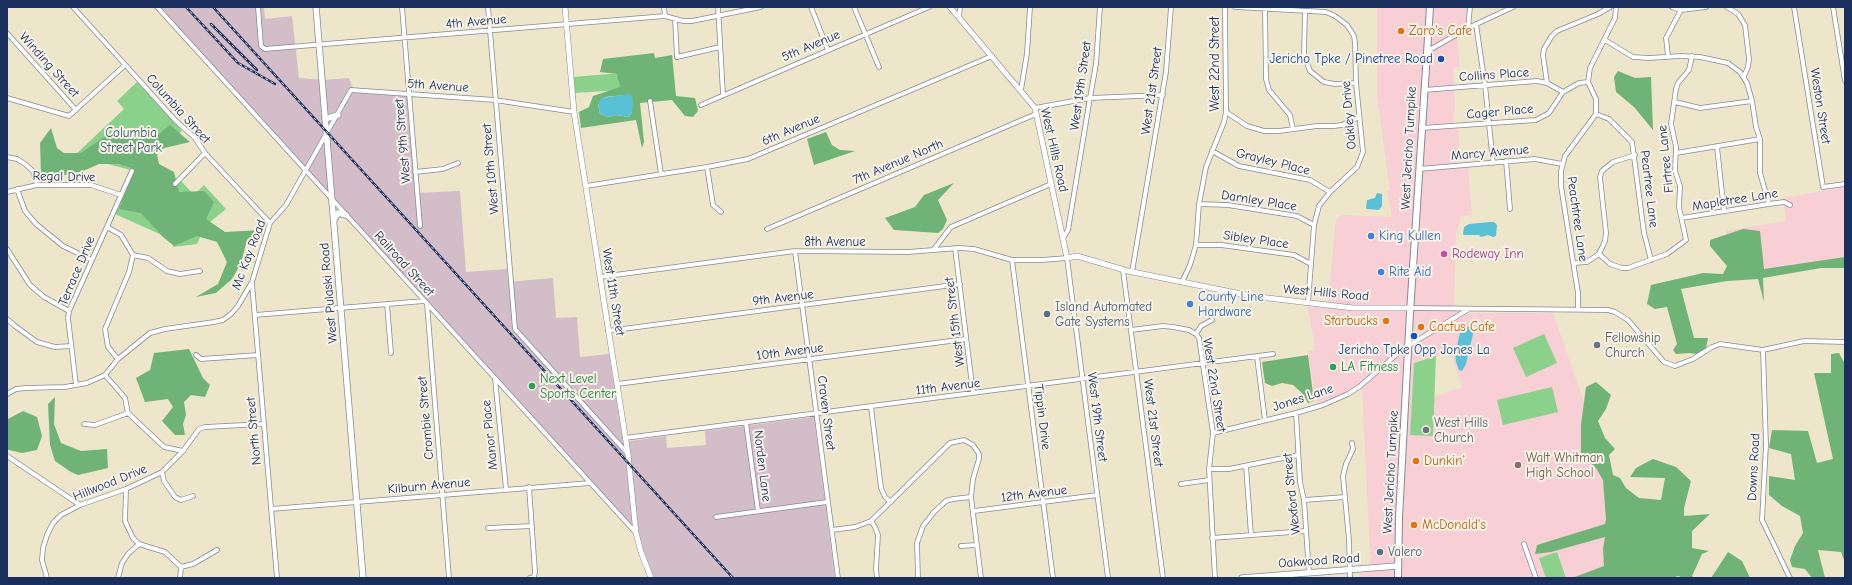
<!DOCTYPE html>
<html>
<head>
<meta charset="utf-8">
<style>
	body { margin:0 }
	#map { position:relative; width:1852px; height:585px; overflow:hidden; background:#ede6ca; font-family:"Comic Neue",sans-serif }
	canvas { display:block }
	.frame { position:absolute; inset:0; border:8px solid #1b2f5e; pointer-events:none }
</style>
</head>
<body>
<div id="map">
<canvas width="1852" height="585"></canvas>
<div class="frame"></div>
</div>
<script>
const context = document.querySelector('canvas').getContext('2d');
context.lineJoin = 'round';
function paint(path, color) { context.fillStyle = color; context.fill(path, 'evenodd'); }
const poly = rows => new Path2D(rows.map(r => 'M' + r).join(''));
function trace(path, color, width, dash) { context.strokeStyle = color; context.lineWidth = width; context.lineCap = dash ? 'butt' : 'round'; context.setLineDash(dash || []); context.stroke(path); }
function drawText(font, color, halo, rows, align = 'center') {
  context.font = font + ' "Comic Neue",sans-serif'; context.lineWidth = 4; context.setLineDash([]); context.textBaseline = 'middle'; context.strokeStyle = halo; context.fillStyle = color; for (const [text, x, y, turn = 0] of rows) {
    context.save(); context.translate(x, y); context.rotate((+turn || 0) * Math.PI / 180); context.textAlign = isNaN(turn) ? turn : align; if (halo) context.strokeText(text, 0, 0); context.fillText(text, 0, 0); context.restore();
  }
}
paint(poly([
	[1377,7,1467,7,1465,31,1457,37,1460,67,1453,68,1455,106,1453,124,1458,124,1459,149,1457,168,1468,167,1472,215,1461,216,1456,236,1454,304,1466,315,1471,313,1553,313,1641,566,1606,578,1360,578,1359,573,1371,572,1362,390,1360,385,1339,396,1316,403,1308,351,1315,350,1308,306,1327,308,1336,220,1342,215,1392,217,1387,191,1390,191,1377,96],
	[1451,352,1462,388,1434,396,1414,363],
	[1845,187,1845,259,1732,278,1726,231,1786,221,1783,198]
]), '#f7cfd4');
paint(poly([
	[160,7,264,7,265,19,292,16,299,78,324,80,349,78,354,91,407,96,416,193,460,191,466,272,507,269,508,282,553,278,556,318,577,317,580,357,609,354,623,442,666,436,667,448,706,445,705,431,814,417,835,578,653,578,640,545,638,534]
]), '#d2bdc8');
paint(poly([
	[621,73,622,90,575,93,573,77],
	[137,82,182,131,151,161,175,187,181,181,194,195,204,185,226,209,205,226,197,244,173,247,175,241,115,214,134,171,75,155,124,109,117,101],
	[1544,334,1557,363,1526,377,1513,348],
	[1436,356,1433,436,1410,435,1414,363],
	[1552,387,1558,412,1503,425,1497,400],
	[1557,552,1566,578,1546,578,1539,558]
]), '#8bd18b');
paint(poly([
	[654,53,655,58,672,55,676,96,695,98,698,111,693,117,685,116,672,100,640,103,644,142,642,148,636,120,581,128,579,112,589,107,593,96,620,87,617,74,600,72,603,59],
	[625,95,632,96,632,112,629,117,616,115,608,117,600,114,598,105,605,97],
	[1618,71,1635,78,1651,77,1653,130,1634,107,1616,92,1614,77],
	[170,125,190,142,156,150,159,164,174,172,179,192,204,191,214,202,206,219,225,232,262,230,246,244,241,263,232,279,216,293,196,297,218,284,227,262,217,242,197,236,174,246,163,237,141,213,119,209,135,169,119,164,99,164,81,172,55,177,41,173,40,143,51,128,57,148,64,153,81,153,104,137,154,138],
	[826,132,832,145,840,150,855,151,814,165,807,139],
	[954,183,938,200,947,220,943,229,938,233,894,230,885,218,915,207,924,195],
	[1743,229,1760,231,1764,269,1845,257,1845,255,1845,268,1821,268,1763,278,1764,302,1758,279,1727,281,1681,289,1694,338,1708,338,1706,348,1696,354,1690,353,1676,354,1673,350,1677,344,1667,307,1655,309,1647,304,1651,285,1703,273,1723,274,1727,266,1710,246,1710,240],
	[189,349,203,378,210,385,205,397,191,395,184,402,186,415,183,424,185,435,175,435,162,421,173,407,168,399,145,402,136,378,150,370,154,353],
	[1839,353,1845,364,1845,563,1841,552,1818,550,1825,578,1812,578,1805,569,1792,567,1790,560,1795,546,1803,533,1800,516,1782,506,1769,495,1769,476,1795,480,1791,454,1769,448,1772,430,1808,431,1817,463,1833,459,1814,373,1831,373,1831,354],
	[1308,355,1314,401,1308,403,1302,393,1293,385,1282,383,1272,386,1265,383,1262,362],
	[1596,382,1611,395,1606,409,1598,421,1605,438,1615,449,1609,455,1613,475,1620,478,1626,488,1639,498,1661,500,1665,478,1630,477,1636,468,1653,459,1676,467,1691,481,1684,508,1684,516,1710,514,1692,531,1692,548,1709,551,1702,554,1692,576,1695,578,1681,578,1679,576,1671,578,1572,578,1604,566,1603,549,1605,537,1551,552,1535,554,1537,545,1605,524,1606,519,1603,480,1596,468,1581,453,1581,425,1586,387],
	[55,397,54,424,61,443,81,451,107,449,108,468,78,475,71,472,55,461,50,445,48,404],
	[23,411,37,417,42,436,37,450,22,453,9,450,7,449,8,419],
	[1728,552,1742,561,1750,578,1711,578]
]), '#70b377');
paint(poly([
	[629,94,632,96,633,102,632,112,629,117,616,115,608,117,600,114,598,105,601,98],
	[1377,193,1382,194,1382,206,1379,210,1367,209,1366,208,1367,200,1375,198],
	[1490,222,1494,222,1497,225,1496,236,1493,237,1488,235,1481,237,1479,235,1464,235,1463,234,1464,227,1469,224],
	[1466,326,1472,327,1473,334,1466,364,1462,371,1459,370,1456,362,1455,354,1461,329]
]), '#59c1d6');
const minor = poly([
	[73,7,176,121,194,137,205,153,270,223],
	[157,7,636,533],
	[258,7,261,46,265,49,665,16,683,21,692,21,761,7],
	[402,7,420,226],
	[488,7,515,329,628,454],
	[664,7,665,16],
	[718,7,723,94],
	[811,7,828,50],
	[854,7,879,67],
	[1235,7,1326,12,1335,16,1347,25,1354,36,1355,43,1356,83,1363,152,1357,167,1330,192,1319,206,1314,225,1308,303],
	[1672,7,1681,10,1706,7],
	[1727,7,1738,14,1745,25,1749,59,1748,67,1744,76],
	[1794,7,1823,187,1845,184],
	[1833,7,1845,81],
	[1265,9,1266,79,1269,90,1290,115,1293,129],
	[1305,11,1304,55,1310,71,1324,82,1335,84,1356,83],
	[959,17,960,7],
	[675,19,677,57,720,47],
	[1476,24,1485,85,1493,163],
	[1468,28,1470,7],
	[7,33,76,110],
	[1605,40,1633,57,1649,58,1681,56,1700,57,1728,63,1740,72,1747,83,1752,101,1756,127,1760,139,1760,173,1769,204],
	[1426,52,1468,28,1513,7],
	[1668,56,1666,38,1681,10],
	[1547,83,1543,55,1544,49,1551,37,1557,31,1598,14,1610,7],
	[1021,90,1027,53,1030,7],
	[1424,90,1537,81,1547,83,1563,92],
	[7,98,69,116,125,65],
	[650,101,661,174],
	[1675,102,1700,108,1752,101],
	[701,105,929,7],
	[1035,108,1090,98,1163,95],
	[1226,112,1247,126,1264,131,1279,131,1317,126,1334,126,1342,125,1359,117],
	[1596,114,1609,119,1632,142,1644,233,1651,260],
	[1422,128,1536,120,1549,113,1563,92,1579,83,1588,82],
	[1717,147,1724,211],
	[1212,151,1239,166,1310,180,1330,192],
	[1676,153,1760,139],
	[7,157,17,159,25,164,33,171,37,185],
	[1506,161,1510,209],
	[707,167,713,205,721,212],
	[1419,169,1535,159,1562,164],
	[415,172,443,169,458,163],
	[175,184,205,153],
	[586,186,707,167,748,159,992,56],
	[17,189,25,211,36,224,63,246,92,260],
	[7,192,37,185,91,185,121,195],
	[1199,204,1228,205,1297,216,1314,225],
	[1682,218,1769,204,1784,202,1790,205],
	[107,227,121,235,133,255,148,258,167,271,180,274,200,271],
	[767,229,1036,114],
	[1063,238,1068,230,1090,98,1096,64,1100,7],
	[1196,245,1221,245,1294,255,1311,264],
	[955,248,973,393],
	[7,249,30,285,44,297,69,311],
	[934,249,951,227,1051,184],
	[795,251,838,578],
	[1599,254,1610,264,1622,268,1628,268,1667,254,1686,240,1679,207,1680,186,1675,171,1676,147,1671,124,1676,89,1678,83,1689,70,1692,56],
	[1599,254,1605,241,1606,233,1600,177,1602,171,1613,162,1635,155],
	[1012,260,1053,578],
	[1574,263,1587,262,1599,254],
	[1123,270,1163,578],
	[1132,272,1166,72,1171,7],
	[600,277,795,251,908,252,959,248,974,249,1012,260,1042,260,1067,258,1108,578],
	[1182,282,1190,265,1196,245,1199,204,1206,167,1224,122,1226,112,1225,7],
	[252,283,277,578],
	[387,304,391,353],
	[427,304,449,578],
	[1410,308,1608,310,1615,312,1628,320,1664,362,1675,366,1693,359,1712,347,1720,344,1763,350,1804,341,1845,342],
	[1578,309,1578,293,1561,186,1561,171,1565,156,1596,114,1596,99,1588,82,1590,68,1615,18,1616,7],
	[255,315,424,301],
	[7,319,15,326,37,342,55,347,71,346],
	[1131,330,1163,326,1173,327,1189,330,1196,334,1199,338,1213,433,1209,469,1215,578],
	[608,331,960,284],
	[1196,334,1201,326,1212,320],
	[1763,350,1766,445,1762,520,1790,578],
	[196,355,201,359,258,355],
	[1257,357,1265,420],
	[118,359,108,347,105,329,129,272,133,255],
	[105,375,125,398,128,413,164,447,183,451],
	[495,379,506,489],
	[617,384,966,339],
	[76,385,68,318,69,311,132,171],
	[7,394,16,389,26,388,65,387,87,383,105,375,118,359,150,333,165,329,214,322,223,320,231,314,238,306,252,282,270,223,286,205,351,90,495,100,574,112],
	[871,407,881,488,885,497,891,502],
	[1296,413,1300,482,1304,500,1309,573],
	[746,423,758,511],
	[84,424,95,425,128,413],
	[1213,433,1296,413,1323,405,1348,394,1359,387,1403,349,1469,309],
	[625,438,1273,354],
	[7,456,80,505],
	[1246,466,1251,535],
	[1209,469,1229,469,1298,455],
	[162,472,164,481,175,497,181,500,193,496],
	[1181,484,1209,480],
	[529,487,535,572,534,577,530,578],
	[126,489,125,521,133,538,139,544,165,552,181,567],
	[1304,500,1345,497],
	[271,509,590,483],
	[974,511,1097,495],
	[716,517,827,502],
	[871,521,875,527,878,535,876,569,877,578],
	[488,528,532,526],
	[832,530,855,527,871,521,950,443,964,440,973,445,979,454,979,459,973,479,971,497,981,578],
	[1212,538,1306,531],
	[1524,544,1536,578],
	[961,546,977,545],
	[181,567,193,564,217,550],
	[47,578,42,560,43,548,47,535,53,523,61,515,80,505,126,489,162,472,183,451,199,429,205,427,264,424],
	[118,578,122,563,128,554,139,544],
	[180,578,181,567],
	[918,578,917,543,923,526,934,512,946,501,953,499,971,497],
	[1350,578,1349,540,1343,476,1346,464,1353,449,1352,443]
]);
const tertiary = poly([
	[565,7,574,112,628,454,636,533,641,552,651,578],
	[950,7,1035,108,1067,258,1077,256,1128,271,1251,296,1353,308,1410,308]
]);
const secondary = poly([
	[316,7,363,578],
	[325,119,338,115],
	[334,220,338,213,346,215],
	[1242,578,1397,566]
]);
const primary = poly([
	[1398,578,1399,517,1410,313,1430,7]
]);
trace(minor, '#848a94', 5.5);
trace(tertiary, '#848a94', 6);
trace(secondary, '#848a94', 7);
trace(primary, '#848a94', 8);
trace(minor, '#fff', 4);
trace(tertiary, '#fff', 5);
trace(secondary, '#fff', 5.5);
trace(primary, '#fff', 6);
const rail = poly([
	[186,7,238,63,275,84],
	[213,7,733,578],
	[211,24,257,70]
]);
trace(rail, '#1b2f5e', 2.5);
trace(rail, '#f7f3e8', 1, [3]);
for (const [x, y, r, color] of [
	[1401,31,4,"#e8710a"],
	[1441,59,4,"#1a4fb4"],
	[1371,236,4,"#3f7fe0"],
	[1444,254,4,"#d1479c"],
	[1381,272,4,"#3f7fe0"],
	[1190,304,4,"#3f7fe0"],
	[1047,314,4,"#5c6f8a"],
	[1386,321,4,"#e8710a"],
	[1421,327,4,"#e8710a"],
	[1414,336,4,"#1a4fb4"],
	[1597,345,4,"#6b7280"],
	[1333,367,4,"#2e9e5b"],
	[532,386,4,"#2e9e5b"],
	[1426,430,4,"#6b7280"],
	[1416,461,4,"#e8710a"],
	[1518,465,4,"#8d6e63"],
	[1414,525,4,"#e8710a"],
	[1380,552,4,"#5c6f8a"]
]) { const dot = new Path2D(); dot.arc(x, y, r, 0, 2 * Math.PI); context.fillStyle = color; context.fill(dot); trace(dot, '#f7f3e8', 1.5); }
drawText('13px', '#1b2f5e', '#f7f3e8', [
	["4th Avenue",476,22,-5],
	["5th Avenue",811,46,-23],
	["West 22nd Street",1215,64,-90],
	["Winding Street",49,65,48],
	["Collins Place",1494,75,-4],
	["5th Avenue",438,86,4],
	["West 19th Street",1081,86,-82],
	["West 21st Street",1152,91,-82],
	["Weston Street",1820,106,81],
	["Columbia Street",178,109,48],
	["Cager Place",1500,112,-5],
	["Oakley Drive",1349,115,-95],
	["6th Avenue",791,130,-23],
	["West 9th Street",403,141,-95],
	["West Jericho Turnpike",1409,148,-87],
	["West Hills Road",1054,150,77],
	["Marcy Avenue",1490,153,-5],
	["Firtree Lane",1666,159,-96],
	["7th Avenue North",898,162,-23],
	["Grayley Place",1273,162,14],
	["West 10th Street",491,169,-95],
	["Regal Drive",64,177,1],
	["Peartree Lane",1649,189,83],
	["Mapletree Lane",1735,200,-9],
	["Darnley Place",1259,201,9],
	["Peachtree Lane",1577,219,82],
	["Sibley Place",1256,240,8],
	["8th Avenue",835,242],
	["Mc Kay Road",249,255,-69],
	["Railroad Street",404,264,48],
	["Terrace Drive",77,271,-67],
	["West 11th Street",613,292,81],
	["West Pulaski Road",329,293,-95],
	["West Hills Road",1326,293,5],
	["9th Avenue",783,298,-7],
	["West 15th Street",955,322,-97],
	["10th Avenue",790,352,-7],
	["West 22nd Street",1214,385,81],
	["11th Avenue",948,387,-7],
	["Jones Lane",1303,398,-18],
	["Craven Street",826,413,83],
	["Tippin Drive",1042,417,83],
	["West 19th Street",1097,417,83],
	["Crombie Street",426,418,-95],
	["West 21st Street",1153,423,83],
	["North Street",254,431,-95],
	["Manor Place",490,435,-96],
	["Norden Lane",762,466,83],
	["Downs Road",1754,467,-87],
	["West Jericho Turnpike",1391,472,-87],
	["Hillwood Drive",110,483,-22],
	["Kilburn Avenue",429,486,-5],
	["12th Avenue",1034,494,-7],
	["Wexford Street",1292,494,-96],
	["Oakwood Road",1319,561,-4]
]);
drawText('13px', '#c56008', '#f7f3e8', [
	["Zaro's Cafe",1409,31],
	["Starbucks",1378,321,"right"],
	["Cactus Cafe",1429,327],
	["Dunkin'",1424,461],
	["McDonald's",1422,525]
], 'left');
drawText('13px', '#164399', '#f7f3e8', [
	["Jericho Tpke / Pinetree Road",1433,59],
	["Jericho Tpke Opp Jones La",1414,350,"center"]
], 'right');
drawText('13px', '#375869', '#f7f3e8', [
	["Columbia",131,133],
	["Street Park",131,148]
]);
drawText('13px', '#366cbe', '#f7f3e8', [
	["King Kullen",1379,236],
	["Rite Aid",1389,272],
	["County Line",1198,297],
	["Hardware",1198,312]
], 'left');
drawText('13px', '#b23c85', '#f7f3e8', [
	["Rodeway Inn",1452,254]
], 'left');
drawText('13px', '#4e5e75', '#f7f3e8', [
	["Island Automated",1055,307],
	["Gate Systems",1055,322],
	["Valero",1388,552]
], 'left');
drawText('13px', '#5b616d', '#f7f3e8', [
	["Fellowship",1605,338],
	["Church",1605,353],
	["West Hills",1434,423],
	["Church",1434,438]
], 'left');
drawText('13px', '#27864d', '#f7f3e8', [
	["LA Fitness",1341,367],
	["Next Level",540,379],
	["Sports Center",540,394]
], 'left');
drawText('13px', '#785e54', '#f7f3e8', [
	["Walt Whitman",1526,458],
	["High School",1526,473]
], 'left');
</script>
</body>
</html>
